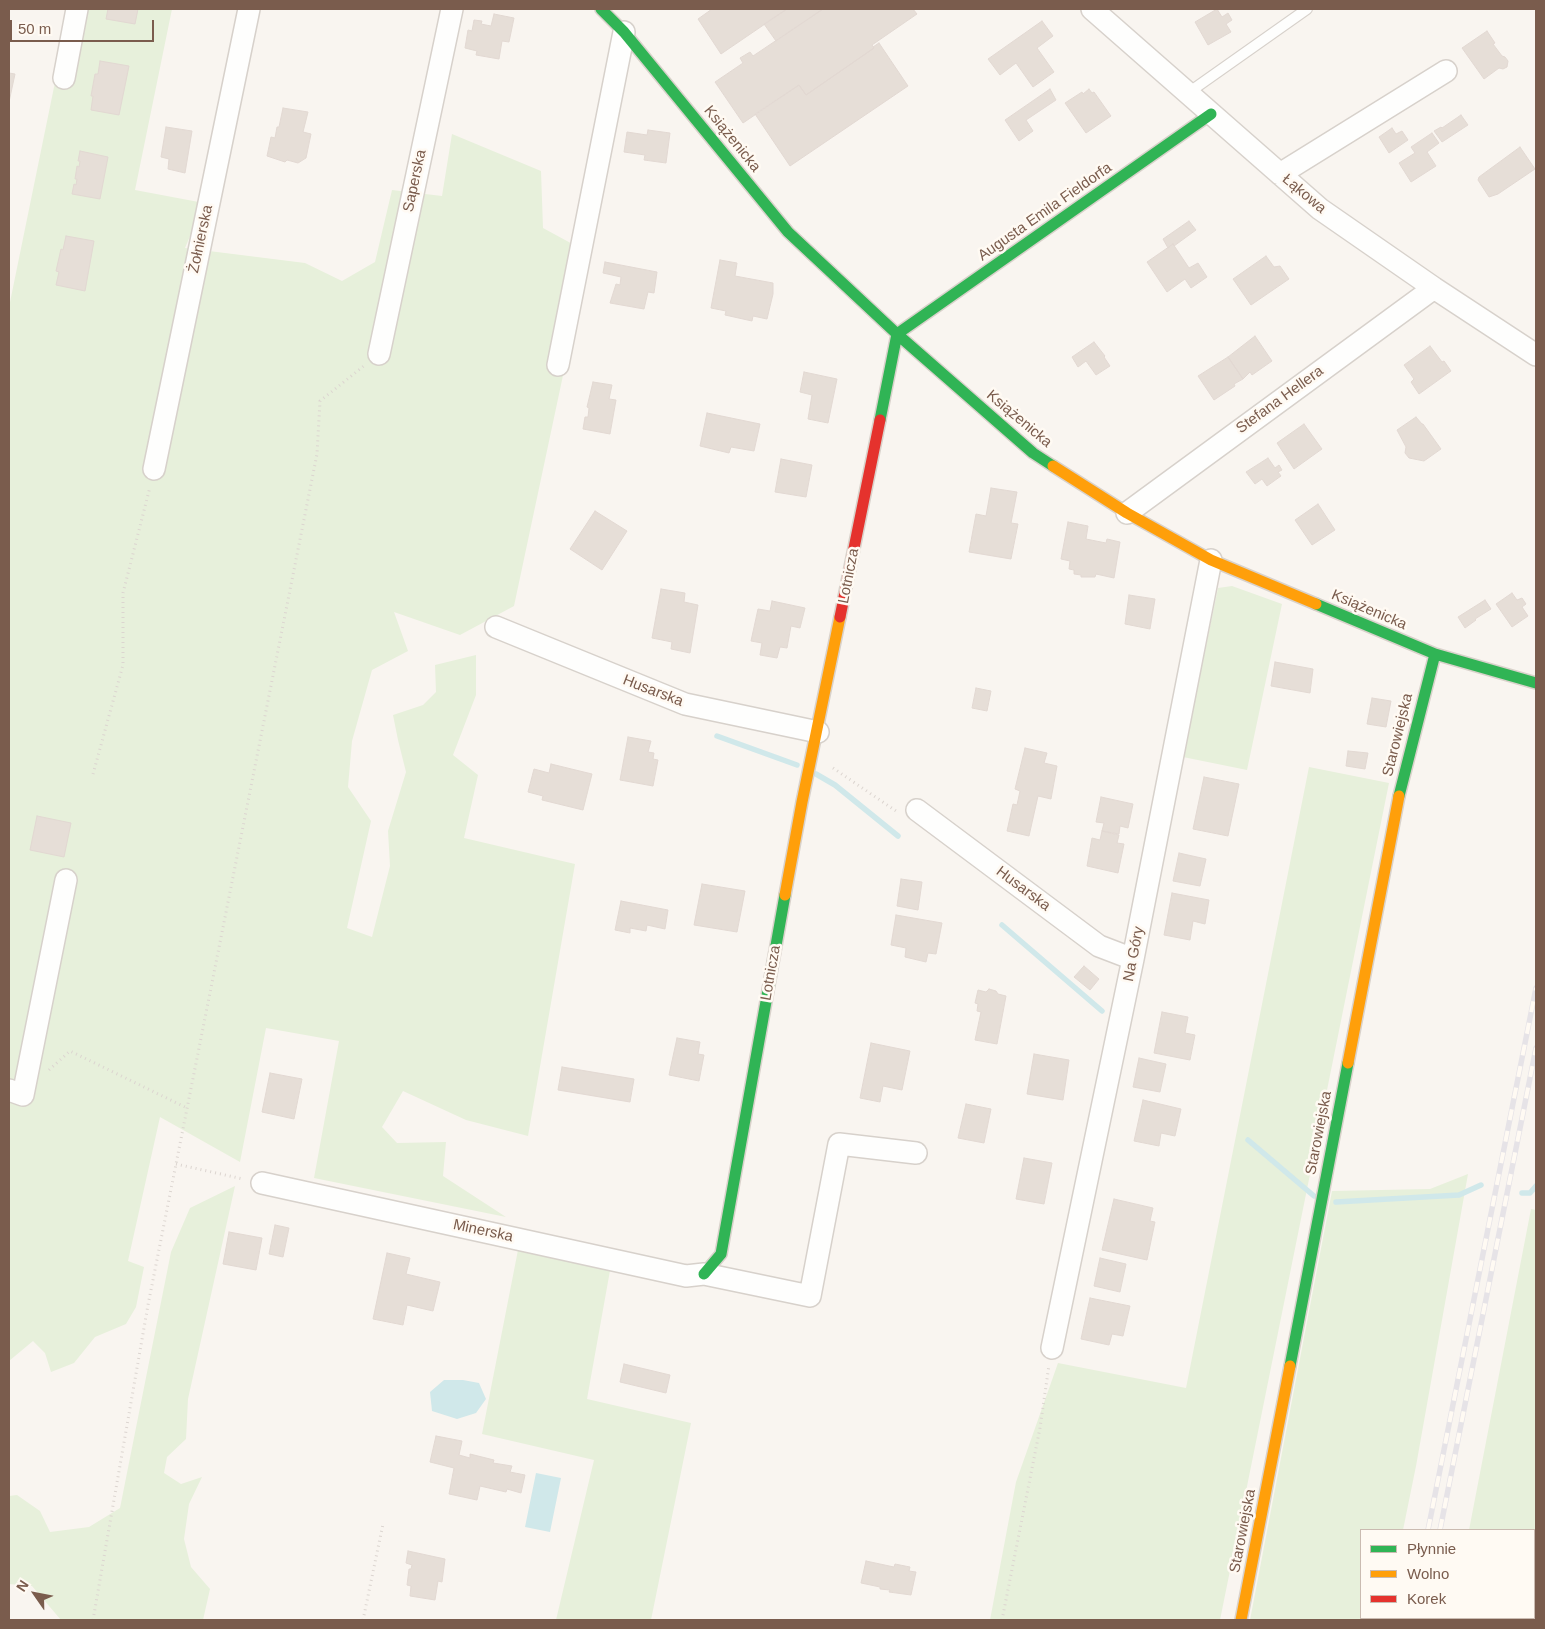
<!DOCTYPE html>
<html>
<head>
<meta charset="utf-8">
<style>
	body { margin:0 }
	#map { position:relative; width:1545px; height:1629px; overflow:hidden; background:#f9f5f0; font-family:Helvetica,sans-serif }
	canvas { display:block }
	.frame { position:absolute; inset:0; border:10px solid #7a5c4d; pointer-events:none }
	.legend { position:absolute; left:1360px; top:1529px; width:175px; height:90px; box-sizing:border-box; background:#fffaf3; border:1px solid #cabbb1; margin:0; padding:6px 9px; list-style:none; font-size:15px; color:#7a5c4d }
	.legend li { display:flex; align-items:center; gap:10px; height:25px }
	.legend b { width:25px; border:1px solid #cabbb1 }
	.north { position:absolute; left:10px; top:1569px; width:50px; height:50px; -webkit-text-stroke:4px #fffaf3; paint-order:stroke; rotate:303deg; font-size:14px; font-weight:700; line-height:20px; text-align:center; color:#7a5c4d }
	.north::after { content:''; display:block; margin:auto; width:18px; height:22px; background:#7a5c4d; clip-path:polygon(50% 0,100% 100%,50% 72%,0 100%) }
	.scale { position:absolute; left:10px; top:20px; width:144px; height:22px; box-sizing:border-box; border:2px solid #7a5c4d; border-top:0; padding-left:6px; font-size:15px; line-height:18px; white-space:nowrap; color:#7a5c4d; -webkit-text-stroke:4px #fffaf3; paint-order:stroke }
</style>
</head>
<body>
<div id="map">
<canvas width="1545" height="1629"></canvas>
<div class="frame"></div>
<ul class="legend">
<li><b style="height:6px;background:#30b455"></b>Płynnie</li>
<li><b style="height:6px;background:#ff9f0a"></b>Wolno</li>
<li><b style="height:6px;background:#e5322d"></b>Korek</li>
</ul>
<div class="north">N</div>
<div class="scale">50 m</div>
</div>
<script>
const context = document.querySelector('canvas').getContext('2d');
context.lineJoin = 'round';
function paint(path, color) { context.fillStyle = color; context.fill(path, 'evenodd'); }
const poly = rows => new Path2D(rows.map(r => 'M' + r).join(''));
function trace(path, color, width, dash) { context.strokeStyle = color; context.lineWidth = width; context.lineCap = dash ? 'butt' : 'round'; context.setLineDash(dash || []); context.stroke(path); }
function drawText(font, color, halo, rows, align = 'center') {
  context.font = font + ' Helvetica,sans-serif'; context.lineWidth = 5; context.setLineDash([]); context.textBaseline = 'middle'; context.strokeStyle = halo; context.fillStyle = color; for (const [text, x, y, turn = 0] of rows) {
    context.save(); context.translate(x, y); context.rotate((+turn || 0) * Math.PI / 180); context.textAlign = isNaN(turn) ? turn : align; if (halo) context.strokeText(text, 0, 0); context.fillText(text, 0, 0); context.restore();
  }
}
paint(poly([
	[70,9,172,9,135,190,204,203,185,248,305,263,342,281,375,262,392,190,442,196,452,134,541,171,543,228,589,253,514,606,460,635,394,612,408,651,372,670,352,741,348,787,371,821,347,928,372,937,390,866,388,831,406,772,398,740,393,715,423,705,436,692,435,665,476,655,476,695,453,755,478,775,464,838,575,864,528,1136,466,1120,403,1091,382,1127,397,1143,446,1142,443,1176,506,1217,314,1178,339,1041,266,1028,240,1162,160,1117,128,1261,144,1267,136,1307,126,1324,95,1337,74,1363,51,1372,45,1353,33,1341,9,1361,9,307],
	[1232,586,1282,604,1247,770,1183,757,1218,588],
	[1309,767,1389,783,1220,1620,990,1620,1016,1482,1058,1363,1186,1388],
	[1468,1174,1416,1466,1403,1530,1361,1530,1361,1618,1385,1618,1384,1620,1250,1620,1332,1191,1430,1189],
	[235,1186,188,1399,186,1439,167,1457,164,1473,181,1484,202,1477,189,1504,184,1539,191,1567,210,1589,203,1620,61,1620,32,1586,9,1584,9,1496,17,1495,40,1511,50,1532,89,1527,120,1508,171,1252,190,1208],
	[1531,1209,1536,1210,1536,1620,1452,1620,1452,1618,1534,1618,1534,1530,1469,1530],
	[518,1250,611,1265,587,1399,691,1423,651,1620,556,1620,594,1460,482,1434]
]), '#e7f0db');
paint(poly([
	[444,1380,463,1380,479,1383,486,1399,476,1413,457,1419,432,1411,430,1392],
	[536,1473,561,1478,550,1532,525,1527]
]), '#d0e8ea');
trace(poly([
	[717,736,797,765],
	[816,774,835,785,898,836],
	[1002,925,1102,1011],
	[1248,1140,1314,1196],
	[1522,1193,1530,1193,1536,1186],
	[1336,1202,1459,1195,1481,1185]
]), '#d0e8ea', 5.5);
const building = poly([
	[108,9,138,9,135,24,106,19,108,9],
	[712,9,787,9,721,54,698,19,712,9],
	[787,9,823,9,776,41,764,24,787,9],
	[823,9,913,9,917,14,872,45,874,48,806,95,799,85,743,123,715,82,743,63,740,58,750,52,753,56,823,9],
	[1217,9,1222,17,1228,13,1232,20,1226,24,1231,32,1208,45,1195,22,1217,9],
	[494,14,514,18,509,42,502,41,499,59,476,55,477,51,465,48,468,30,472,31,474,20,482,21,481,24,491,26,494,14],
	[1042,21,1053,36,1037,48,1054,72,1033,87,1016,63,1000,75,988,59,1042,21],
	[1487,31,1495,43,1493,44,1502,56,1505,57,1508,61,1507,67,1503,69,1499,68,1484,79,1462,48,1487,31],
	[879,43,908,86,790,166,755,114,799,85,806,95,874,48,873,47,879,43],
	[100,61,129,66,119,115,91,110,93,96,91,96,95,74,98,74,100,61],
	[9,73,15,74,9,102,9,73],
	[1050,89,1056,100,1026,120,1033,131,1019,141,1005,120,1050,89],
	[1089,89,1092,93,1094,92,1111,116,1086,133,1065,103,1082,92,1083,94,1089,89],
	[283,108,308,112,303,132,311,134,306,158,298,163,287,160,285,162,267,156,271,137,275,138,277,127,279,127,283,108],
	[1461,115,1468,125,1442,142,1434,131,1441,127,1442,128,1461,115],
	[166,127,192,131,185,173,168,169,169,159,161,157,166,127],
	[1392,128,1396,134,1402,131,1408,140,1389,153,1379,137,1392,128],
	[648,130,670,133,666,163,644,160,645,155,624,152,627,132,647,135,648,130],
	[1432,133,1439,143,1427,152,1436,166,1411,182,1399,163,1415,153,1411,147,1432,133],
	[1520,147,1535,169,1498,194,1489,197,1478,180,1479,177,1520,147],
	[80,151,108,157,100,199,72,194,74,184,76,185,77,179,75,179,77,166,79,167,80,161,78,161,80,151],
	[1189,221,1196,230,1174,246,1173,244,1168,248,1163,239,1189,221],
	[66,236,94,241,85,291,56,285,59,272,56,271,61,249,63,250,66,236],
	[1173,244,1189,268,1198,263,1207,277,1191,288,1185,279,1167,292,1147,262,1173,244],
	[1266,256,1274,267,1280,266,1289,279,1251,305,1233,279,1266,256],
	[720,260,737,263,735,276,773,283,773,294,767,319,753,316,752,321,725,315,726,311,711,308,720,260],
	[605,262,657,272,654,293,648,292,644,309,610,303,616,284,620,285,621,277,603,273,605,262],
	[1255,336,1272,361,1252,375,1250,372,1243,379,1228,357,1255,336],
	[1094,342,1105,356,1104,357,1110,366,1096,375,1086,361,1078,367,1072,357,1094,342],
	[1430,346,1442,362,1444,361,1451,371,1419,394,1411,382,1414,379,1404,365,1430,346],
	[1228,357,1243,379,1234,384,1235,386,1214,400,1198,376,1228,357],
	[804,372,837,379,828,423,808,419,812,395,800,392,804,372],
	[593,382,612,385,609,399,616,400,610,434,583,429,585,417,588,417,589,408,587,407,593,382],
	[707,413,760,424,754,451,731,447,729,453,700,446,707,413],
	[1416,417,1422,424,1423,424,1441,449,1424,461,1409,458,1405,453,1406,447,1397,430,1416,417],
	[1304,424,1322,449,1294,469,1277,443,1304,424],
	[1268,458,1275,468,1279,465,1282,470,1278,472,1281,476,1267,486,1262,479,1255,484,1246,472,1268,458],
	[781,459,812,465,806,497,775,492,781,459],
	[991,488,1017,492,1011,523,1018,524,1011,559,969,552,976,514,986,516,991,488],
	[1318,504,1335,530,1312,545,1295,520,1318,504],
	[595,511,627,531,602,570,570,549,595,511],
	[1068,522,1088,526,1086,539,1106,543,1107,539,1120,542,1114,578,1096,574,1095,577,1081,577,1081,575,1074,574,1074,570,1069,569,1070,561,1061,559,1068,522],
	[661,589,685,593,684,602,698,605,690,653,671,649,672,642,652,638,661,589],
	[1512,593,1517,600,1522,598,1526,604,1522,607,1528,616,1512,627,1496,604,1512,593],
	[1129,595,1155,599,1150,629,1125,624,1129,595],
	[1485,600,1491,609,1475,619,1476,620,1465,628,1458,617,1485,600],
	[772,601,805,608,800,628,791,626,787,648,780,647,777,658,760,655,762,643,751,641,758,609,770,611,772,601],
	[1275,662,1313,669,1310,693,1271,686,1275,662],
	[976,688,991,691,987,711,972,708,976,688],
	[1372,698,1391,701,1386,727,1367,724,1372,698],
	[628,737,651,741,648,752,654,753,653,759,658,760,653,786,620,780,628,737],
	[1025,748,1047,753,1044,763,1057,766,1051,799,1038,796,1029,836,1007,831,1013,804,1017,805,1020,791,1015,789,1025,748],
	[1348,751,1368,753,1365,769,1346,766,1348,751],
	[551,764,592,774,583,810,542,800,543,796,528,792,534,769,549,773,551,764],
	[1204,777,1239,784,1228,836,1193,829,1204,777],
	[1101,797,1133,804,1128,828,1120,826,1119,834,1102,831,1104,823,1096,822,1101,797],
	[37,816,71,823,64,857,30,850,37,816],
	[1102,831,1119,835,1117,843,1124,844,1118,873,1087,866,1092,838,1100,840,1102,831],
	[1179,853,1206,859,1200,886,1173,881,1179,853],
	[901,879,922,882,918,910,897,906,901,879],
	[702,884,745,891,737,932,694,925,702,884],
	[1172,893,1209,900,1205,924,1193,921,1190,940,1164,935,1172,893],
	[621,901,668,910,665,929,647,925,646,931,630,928,630,933,615,930,621,901],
	[896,915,942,923,936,954,928,953,926,962,905,957,906,948,891,945,896,915],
	[1084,966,1099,979,1090,990,1074,977,1084,966],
	[989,989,996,991,998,994,1006,996,997,1044,975,1040,981,1012,977,1011,978,1004,975,1003,978,990,986,992,989,989],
	[1162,1012,1188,1017,1185,1033,1195,1035,1190,1060,1154,1053,1162,1012],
	[677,1038,700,1042,698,1054,704,1055,699,1081,669,1075,677,1038],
	[871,1043,910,1051,902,1090,883,1086,880,1102,860,1098,871,1043],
	[1034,1054,1069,1060,1063,1100,1027,1094,1034,1054],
	[1139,1058,1166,1064,1160,1092,1133,1087,1139,1058],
	[562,1067,634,1079,630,1102,558,1090,562,1067],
	[270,1073,302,1079,294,1119,262,1112,270,1073],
	[1143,1100,1181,1109,1175,1136,1161,1133,1159,1146,1134,1141,1143,1100],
	[966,1104,991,1109,984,1143,958,1138,966,1104],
	[1024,1158,1052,1163,1044,1204,1016,1199,1024,1158],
	[1114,1199,1153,1208,1150,1221,1155,1222,1147,1260,1102,1250,1114,1199],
	[275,1225,289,1228,283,1257,269,1254,275,1225],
	[229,1232,262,1238,256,1270,223,1264,229,1232],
	[387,1253,410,1258,406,1274,440,1282,433,1311,407,1305,403,1325,373,1319,387,1253],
	[1100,1258,1126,1264,1120,1292,1094,1286,1100,1258],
	[1090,1298,1130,1306,1123,1336,1112,1334,1109,1345,1081,1339,1090,1298],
	[624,1364,670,1375,666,1393,620,1382,624,1364],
	[436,1436,462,1441,459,1455,470,1458,470,1454,494,1460,493,1463,512,1466,510,1472,525,1475,521,1493,507,1489,506,1492,480,1486,477,1500,449,1494,454,1468,430,1462,436,1436],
	[408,1551,445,1559,442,1582,438,1581,435,1600,410,1596,411,1586,407,1585,409,1569,411,1569,412,1565,406,1563,408,1551],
	[866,1561,894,1567,895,1564,910,1567,909,1571,916,1572,911,1595,889,1592,890,1590,880,1589,880,1587,861,1583,866,1561]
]);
paint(building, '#e6ded7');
trace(building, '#e2d8d2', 1);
const lane = poly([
	[1188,93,1307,9]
]);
const street = poly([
	[1092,9,1320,209,1434,288,1536,355],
	[64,78,77,9],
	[1280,174,1446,71],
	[379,354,452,9],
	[558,365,624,32],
	[154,469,249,9],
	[1127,513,1434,288],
	[496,627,685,704,818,732],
	[917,810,1099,946,1133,959],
	[9,1090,23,1095,66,880],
	[262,1183,686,1276,704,1274,810,1296,839,1144,916,1153],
	[1052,1348,1133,959,1211,560]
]);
const fast = poly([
	[601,9,624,32,788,232,897,334,1033,453,1053,466],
	[880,420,897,334,1211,114],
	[1316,604,1435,654,1536,683],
	[1399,796,1435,654],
	[704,1274,721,1254,785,895],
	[1290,1366,1348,1063]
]);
const slow = poly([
	[1053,466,1127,513,1211,560,1316,604],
	[785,895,802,802,840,617],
	[1348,1063,1399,796],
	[1241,1620,1290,1366]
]);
const jam = poly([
	[840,617,880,420]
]);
trace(lane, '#d7d1cb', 12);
trace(street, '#d7d1cb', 24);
trace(fast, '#d9d2cb', 14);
trace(slow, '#d9d2cb', 14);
trace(jam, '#d9d2cb', 14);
trace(poly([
	[833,768,896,811,899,811],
	[93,774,123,665,123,593,150,487],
	[49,1070,70,1051,187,1108],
	[176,1164,243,1179],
	[93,1620,148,1305,317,454,320,401,365,365],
	[363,1620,383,1524],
	[1002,1620,1040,1428,1049,1365]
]), '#dcd5d0', 3, [1, 4]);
trace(lane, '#fefefd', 10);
trace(street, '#fefefd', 21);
trace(fast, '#30b455', 11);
trace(slow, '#ff9f0a', 11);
trace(jam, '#e5322d', 11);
const rail = poly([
	[1428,1530,1536,988],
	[1440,1530,1536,1048],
	[1410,1620,1411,1618],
	[1422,1620,1423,1618]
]);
trace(rail, '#e6e3e7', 5.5);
trace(rail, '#fffaf3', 4, [11]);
drawText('15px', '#7a5c4d', '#fffaf3', [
	["Książenicka",732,139,51],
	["Saperska",415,181,-78],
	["Łąkowa",1304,194,40],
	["Augusta Emila Fieldorfa",1045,212,-35],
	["Żołnierska",201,239,-78],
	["Stefana Hellera",1280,400,-36],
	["Książenicka",1019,419,40],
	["Lotnicza",849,576,-79],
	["Książenicka",1369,610,23],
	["Husarska",653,691,21],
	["Starowiejska",1398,735,-76],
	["Husarska",1023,889,37],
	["Na Góry",1134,954,-79],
	["Lotnicza",771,973,-80],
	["Starowiejska",1319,1133,-79],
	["Minerska",483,1231,12],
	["Starowiejska",1243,1531,-79]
]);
</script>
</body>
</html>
